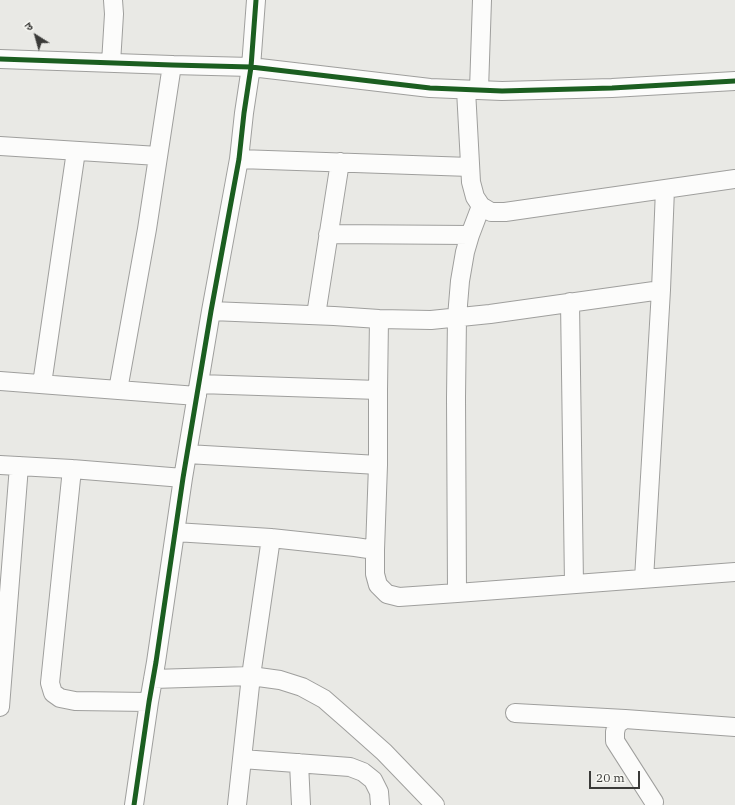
<!DOCTYPE html>
<html>
<head>
<meta charset="utf-8">
<style>
	body { margin:0 }
	#map { position:relative; width:735px; height:805px; overflow:hidden; background:#e9e9e5; font-family:"IBM Plex Serif","Noto Sans Devanagari",serif }
	canvas { display:block }
	.north { position:absolute; left:16px; top:16px; width:40px; height:40px; -webkit-text-stroke:3px #f7f7f2; paint-order:stroke; rotate:323deg; font-size:11px; font-weight:700; line-height:16px; text-align:center; color:#3a3a38 }
	.north::after { content:''; display:block; margin:auto; width:14px; height:18px; background:#3a3a38; clip-path:polygon(50% 0,100% 100%,50% 72%,0 100%) }
	.scale { position:absolute; left:589px; top:771px; width:51px; height:18px; box-sizing:border-box; border:2px solid #3a3a38; border-top:0; padding-left:5px; font-size:12px; line-height:14px; white-space:nowrap; color:#3a3a38; -webkit-text-stroke:3px #f7f7f2; paint-order:stroke }
</style>
</head>
<body>
<div id="map">
<canvas width="735" height="805"></canvas>
<div class="north">उ</div>
<div class="scale">20 m</div>
</div>
<script>
const context = document.querySelector('canvas').getContext('2d');
context.lineJoin = 'round';
const poly = rows => new Path2D(rows.map(r => 'M' + r).join(''));
function trace(path, color, width, dash) { context.strokeStyle = color; context.lineWidth = width; context.lineCap = dash ? 'butt' : 'round'; context.setLineDash(dash || []); context.stroke(path); }
const minor = poly([
	[0,59,172,65,251,67,430,88,502,91,612,88,735,81],
	[111,63,114,14,113,0],
	[466,90,471,182,475,197,481,206,491,212,505,212,735,179],
	[479,90,482,0],
	[0,146,158,156],
	[239,159,470,167],
	[328,234,470,235],
	[570,302,574,584],
	[211,311,334,316,379,319,431,320,490,314,661,290],
	[316,315,340,162],
	[379,319,378,390,378,465,375,550,375,574,378,585,387,594,399,597,457,593,735,572],
	[0,381,197,396],
	[42,384,76,151],
	[199,384,378,390],
	[118,390,147,229,172,65],
	[187,454,378,465],
	[0,465,72,469,183,478],
	[72,469,50,683,53,693,60,698,75,701,149,702],
	[175,532,271,538,355,547,375,550],
	[644,579,661,290,665,189],
	[457,593,456,398,457,317,460,281,465,252,470,235,481,206],
	[153,679,251,676,280,680,302,687,324,699,348,720,384,752,435,805],
	[0,707,19,466],
	[515,713,625,719],
	[242,759,350,767,363,772,373,780,379,792,380,805],
	[299,763,301,805],
	[654,802,615,741,615,732,617,724,625,719,735,727],
	[134,805,149,702,156,662,183,478,211,311,239,159,244,113,251,67,256,0],
	[237,805,251,676,271,538]
]);
trace(minor, '#9f9f9d', 20);
trace(minor, '#fcfcfb', 18);
trace(poly([
	[0,59,172,65,251,67,430,88,502,91,612,88,735,81],
	[134,805,149,702,156,662,183,478,211,311,239,159,244,113,251,67,256,0]
]), '#1b5e20', 5);
</script>
</body>
</html>
